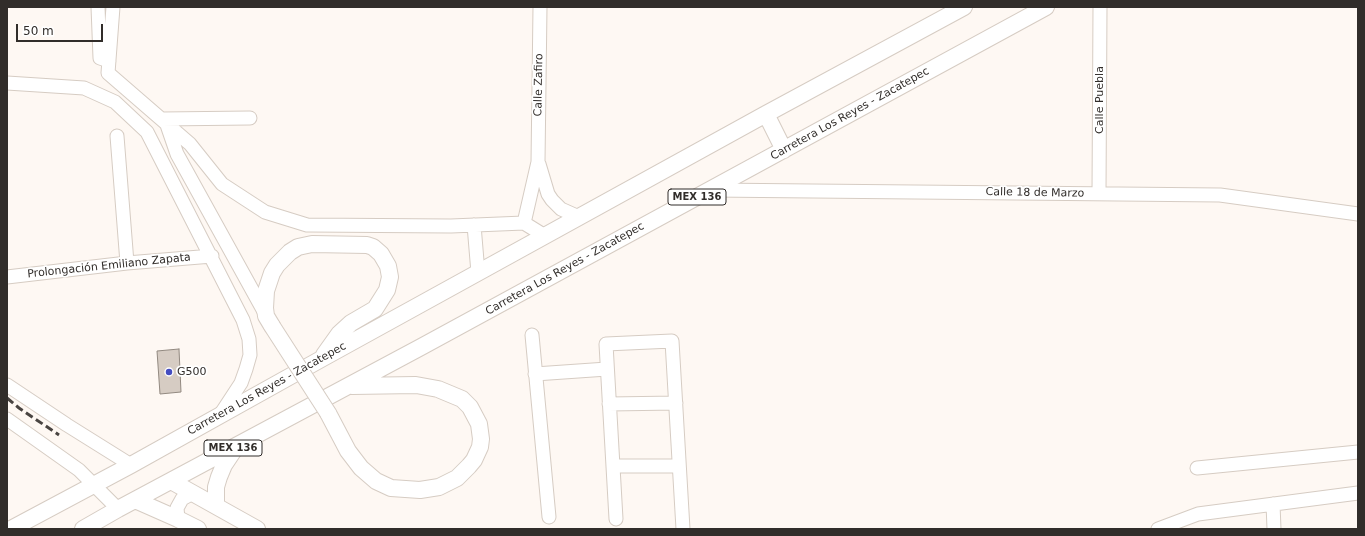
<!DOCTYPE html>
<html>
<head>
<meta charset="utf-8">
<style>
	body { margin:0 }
	#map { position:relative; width:1365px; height:536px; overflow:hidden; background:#fef8f3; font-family:"DejaVu Sans",sans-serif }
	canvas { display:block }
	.frame { position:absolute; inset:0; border:8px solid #312d2a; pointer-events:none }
	.scale { position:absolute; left:16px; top:24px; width:87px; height:18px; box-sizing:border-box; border:2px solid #312d2a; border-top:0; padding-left:5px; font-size:12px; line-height:14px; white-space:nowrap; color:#312d2a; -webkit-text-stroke:3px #fff; paint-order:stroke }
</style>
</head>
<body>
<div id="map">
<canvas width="1365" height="536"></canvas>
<div class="frame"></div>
<div class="scale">50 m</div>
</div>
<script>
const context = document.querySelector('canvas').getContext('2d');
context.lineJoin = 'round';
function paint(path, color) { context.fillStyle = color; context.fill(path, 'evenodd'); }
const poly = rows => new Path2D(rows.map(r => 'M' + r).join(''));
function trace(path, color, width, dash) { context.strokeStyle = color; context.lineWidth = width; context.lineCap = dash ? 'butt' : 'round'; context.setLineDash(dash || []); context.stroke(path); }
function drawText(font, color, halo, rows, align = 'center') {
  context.font = font + ' "DejaVu Sans",sans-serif'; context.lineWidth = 3.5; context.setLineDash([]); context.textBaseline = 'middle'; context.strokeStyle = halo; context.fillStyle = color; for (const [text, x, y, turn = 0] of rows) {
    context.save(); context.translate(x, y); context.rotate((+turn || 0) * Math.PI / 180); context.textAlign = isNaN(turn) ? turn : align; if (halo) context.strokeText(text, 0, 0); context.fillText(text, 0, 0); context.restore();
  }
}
const building = poly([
	[179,349,181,392,160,394,157,351,179,349]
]);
paint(building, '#d6ccc3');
trace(building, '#928980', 1);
const minor = poly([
	[98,7,100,58,109,61],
	[113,7,108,73,190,144,222,184,265,212,307,225,451,226,524,223,545,236],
	[7,83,84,88,115,102,147,132,243,320,249,339,250,355,246,369,241,383,220,415],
	[162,119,250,118],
	[167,125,177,154,266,315],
	[117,136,127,263],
	[539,164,548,194,552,200,561,209,579,217],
	[711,190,1220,195,1358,214],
	[1099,193,1100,7],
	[524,223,538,162,540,7],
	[474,225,478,273],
	[7,277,127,263,212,256],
	[532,335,549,517],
	[535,374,607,369],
	[7,385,67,425,131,465],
	[609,404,676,403],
	[7,419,79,470,118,509],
	[613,466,679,466],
	[1197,468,1358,452],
	[1273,504,1274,529],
	[178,519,177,508,182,499,193,493],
	[616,519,606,344,672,341,683,529],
	[1158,529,1198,514,1358,493]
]);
const major = poly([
	[766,114,784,150],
	[272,326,266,316,265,308,266,291,272,273,277,265,290,252,298,247,312,244,367,245,373,247,381,254,388,266,390,277,387,290,375,309,351,323,339,334,324,355],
	[328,413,348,451,361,468,376,481,391,488,420,490,439,487,457,478,469,466,474,460,480,447,481,439,479,424,470,407,462,399,438,389,416,385,352,386],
	[171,481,257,529],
	[135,500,178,519,198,529],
	[216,506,216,487,219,477,224,465,236,447],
	[11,529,131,465,323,358,766,114,964,7],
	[83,529,118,509,421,347,1046,7]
]);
trace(minor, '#d6ccc3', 15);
trace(major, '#d6ccc3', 18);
trace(minor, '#fff', 13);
trace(major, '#fff', 16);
trace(poly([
	[7,398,19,408,59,435]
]), '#494441', 3, [8, 4]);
const majorBridge = poly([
	[272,326,328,413]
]);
trace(majorBridge, '#d6ccc3', 18, []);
trace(majorBridge, '#fff', 16);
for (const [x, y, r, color] of [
	[169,372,4,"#444dc1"]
]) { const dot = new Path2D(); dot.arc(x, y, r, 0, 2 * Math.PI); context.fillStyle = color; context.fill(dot); trace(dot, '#fff', 1.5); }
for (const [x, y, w] of [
	[697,197,58],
	[233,448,58]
]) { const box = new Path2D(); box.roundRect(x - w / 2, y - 8, w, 16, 3); context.fillStyle = '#fff'; context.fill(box); trace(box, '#312d2a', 1); }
drawText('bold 10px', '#312d2a', null, [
	["MEX 136",697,197],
	["MEX 136",233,448]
]);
drawText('11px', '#312d2a', '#fff', [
	["Calle Zafiro",539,85,-89],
	["Calle Puebla",1100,100,-90],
	["Carretera Los Reyes - Zacatepec",850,114,-29],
	["Calle 18 de Marzo",1035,193,1],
	["Prolongación Emiliano Zapata",109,266,-6],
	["Carretera Los Reyes - Zacatepec",565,269,-29],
	["Carretera Los Reyes - Zacatepec",267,389,-29]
]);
drawText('11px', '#312d2a', '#fff', [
	["G500",177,372]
], 'left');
</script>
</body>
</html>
